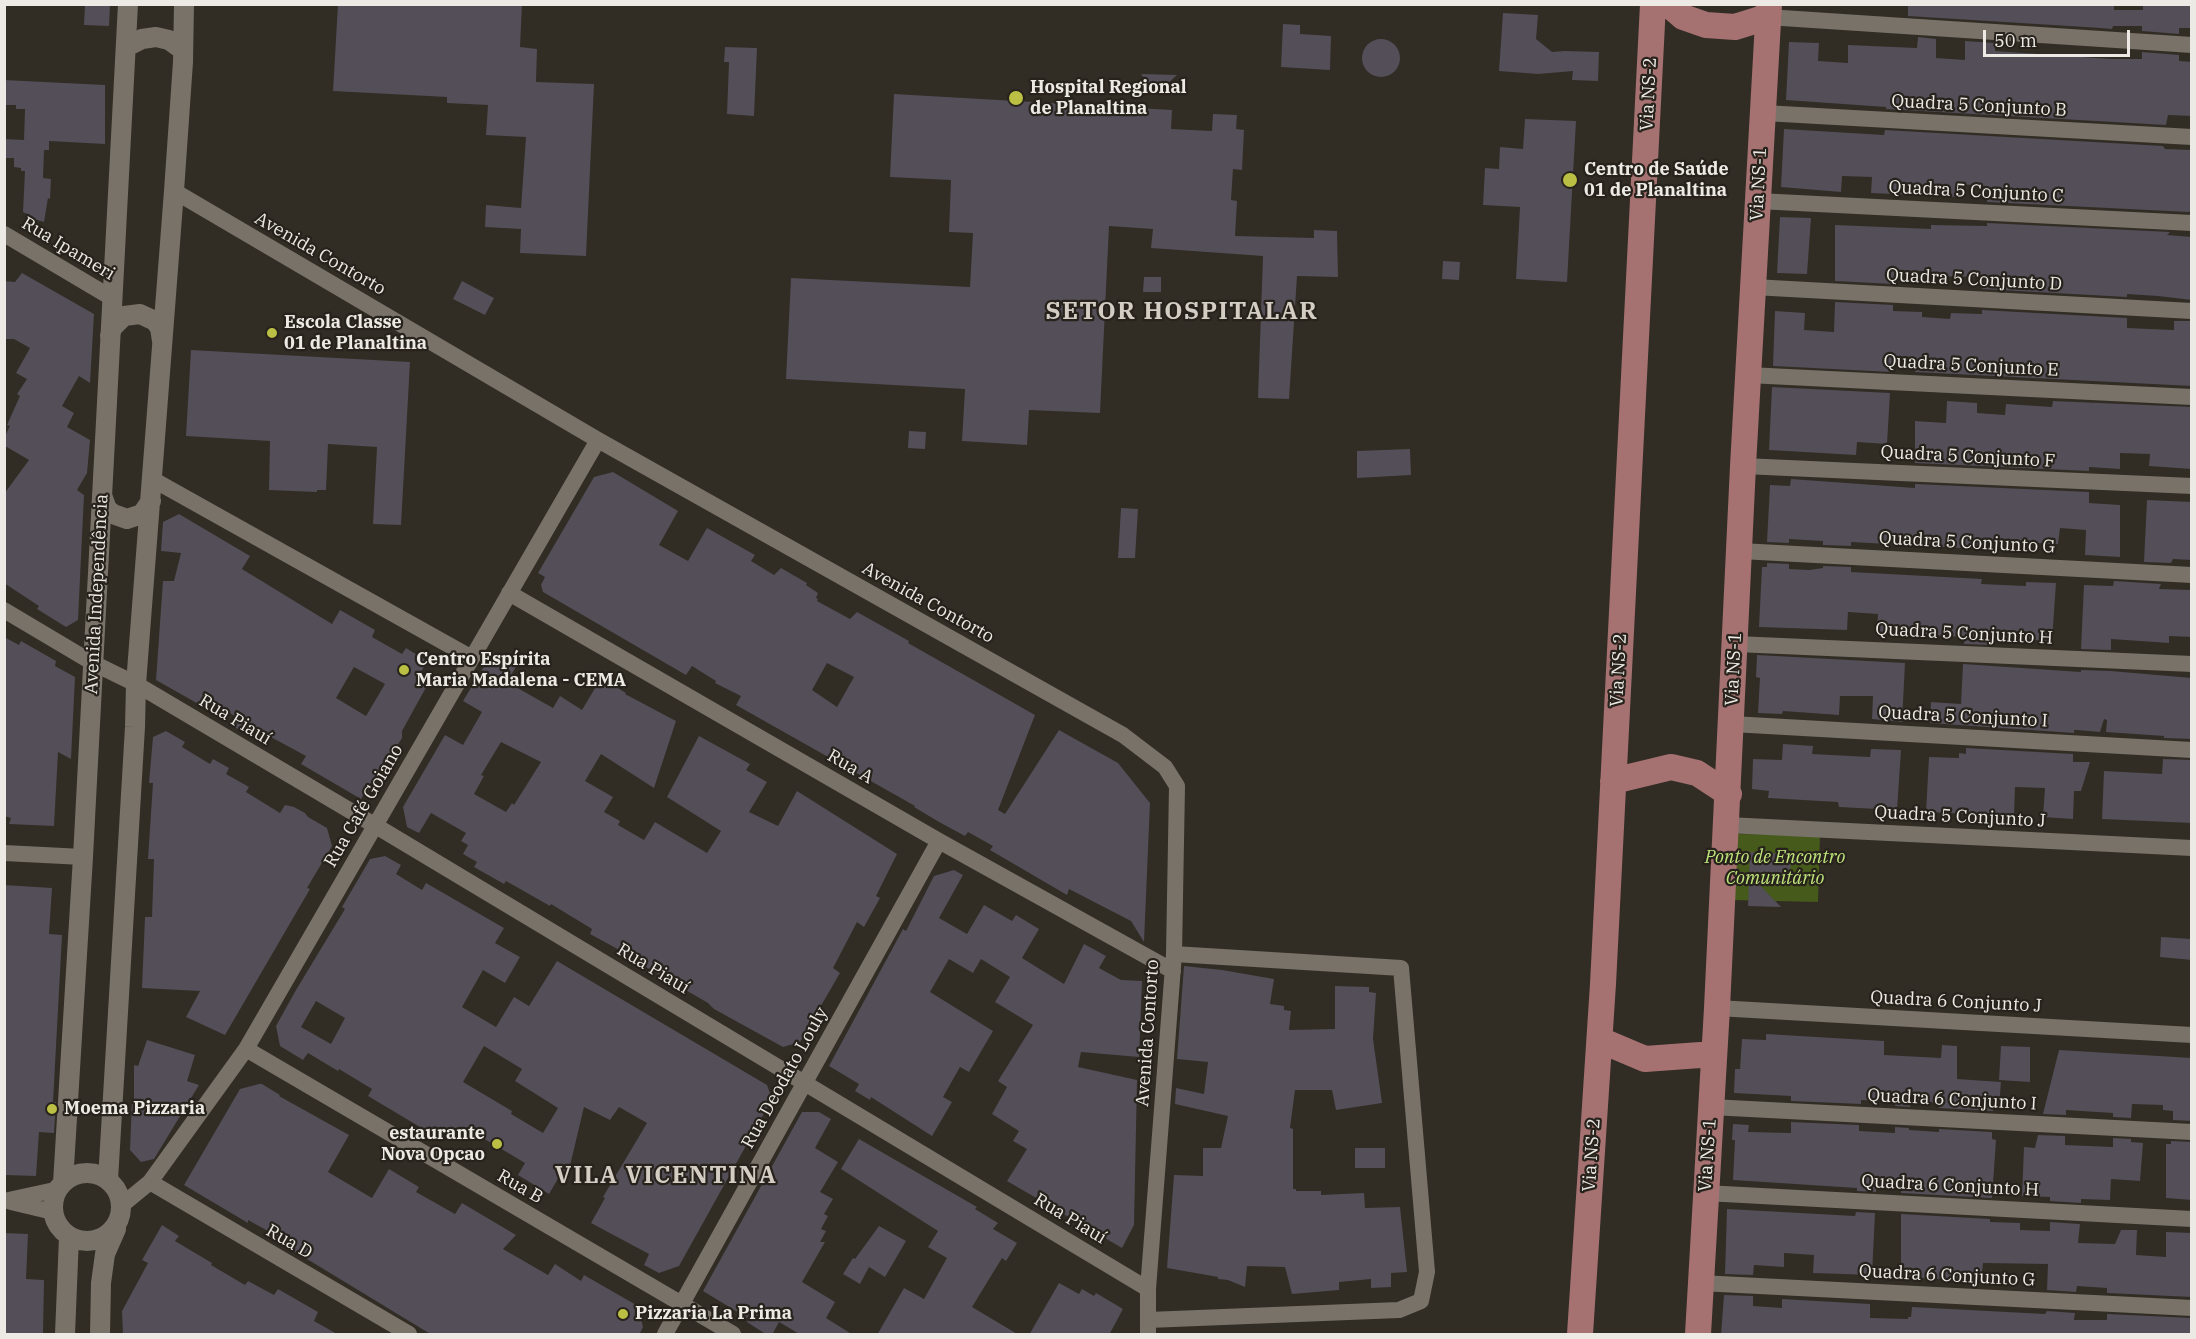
<!DOCTYPE html>
<html>
<head>
<meta charset="utf-8">
<style>
	body { margin:0 }
	#map { position:relative; width:2196px; height:1339px; overflow:hidden; background:#312c24; font-family:"IBM Plex Serif",serif }
	canvas { display:block }
	.frame { position:absolute; inset:0; border:6px solid #edeae5; pointer-events:none }
	.scale { position:absolute; left:1983px; top:30px; width:147px; height:27px; box-sizing:border-box; border:3px solid #edeae5; border-top:0; padding-left:8px; font-size:18px; line-height:21px; white-space:nowrap; color:#edeae5; -webkit-text-stroke:4px #27221b; paint-order:stroke }
</style>
</head>
<body>
<div id="map">
<canvas width="2196" height="1339"></canvas>
<div class="frame"></div>
<div class="scale">50 m</div>
</div>
<script>
const context = document.querySelector('canvas').getContext('2d');
context.lineJoin = 'round';
function paint(path, color) { context.fillStyle = color; context.fill(path, 'evenodd'); }
const poly = rows => new Path2D(rows.map(r => 'M' + r).join(''));
function trace(path, color, width, dash) { context.strokeStyle = color; context.lineWidth = width; context.lineCap = dash ? 'butt' : 'round'; context.setLineDash(dash || []); context.stroke(path); }
function drawText(font, color, halo, rows, align = 'center') {
  context.font = font + ' "IBM Plex Serif",serif'; context.lineWidth = 4.5; context.setLineDash([]); context.textBaseline = 'middle'; context.strokeStyle = halo; context.fillStyle = color; for (const [text, x, y, turn = 0] of rows) {
    context.save(); context.translate(x, y); context.rotate((+turn || 0) * Math.PI / 180); context.textAlign = isNaN(turn) ? turn : align; if (halo) context.strokeText(text, 0, 0); context.fillText(text, 0, 0); context.restore();
  }
}
paint(poly([
	[1734,834,1820,835,1818,902,1731,900]
]), '#455a1b');
paint(poly([
	[85,4,110,4,109,26,84,25],
	[338,4,522,4,520,47,537,49,536,82,594,84,586,256,520,253,521,229,485,227,486,205,521,208,526,137,486,135,488,105,447,103,447,97,333,91],
	[1908,4,2114,4,2114,10,2143,10,2143,4,2192,4,2192,28,2179,28,2179,34,2142,31,2142,26,2113,26,2112,29,2101,28,1908,16],
	[1503,13,1538,15,1536,39,1552,52,1565,51,1599,52,1598,81,1572,80,1573,71,1538,74,1499,71],
	[1283,24,1300,25,1300,34,1331,36,1330,70,1281,67],
	[1918,37,1936,39,1936,58,1965,60,1965,41,1995,43,1995,51,2111,59,2142,59,2142,52,2179,55,2179,61,2192,62,2192,116,2168,115,2166,125,1886,109,1886,107,1786,100,1789,42,1819,43,1818,61,1848,63,1848,45,1917,48],
	'1362 58a19 19 0 1 1 38 0a19 19 0 1 1-38 0Z',
	[725,47,757,48,754,116,727,114,729,62,724,62],
	[1141,74,1177,75,1156,94],
	[4,80,105,85,105,144,49,141,49,150,44,150,43,178,51,179,50,199,48,198,44,222,27,217,27,214,23,212,25,171,21,171,21,168,14,167,14,158,4,158,4,139,24,140,25,109,16,109,16,105,4,105],
	[894,94,1172,110,1171,129,1212,131,1213,114,1237,115,1236,129,1244,130,1242,170,1233,169,1231,200,1237,201,1235,236,1314,238,1314,230,1337,231,1338,277,1297,276,1289,399,1258,398,1263,256,1151,248,1153,229,1109,226,1100,413,1029,410,1027,445,962,441,965,389,786,379,791,278,970,287,973,233,949,232,951,180,890,177],
	[1525,119,1576,121,1567,282,1516,279,1520,207,1483,205,1485,168,1499,169,1500,147,1523,149],
	[1784,129,1884,135,1885,130,2163,146,2165,149,2192,150,2192,210,2189,212,1987,202,1987,186,1959,184,1958,197,1871,193,1872,177,1842,176,1841,192,1781,187],
	[1780,217,1811,218,1807,274,1777,273],
	[1987,223,2170,232,2167,235,2192,237,2192,300,2158,296,2127,294,2127,297,1982,289,1982,277,1925,276,1925,271,1895,270,1893,284,1835,281,1835,225,1931,229,1931,225,1987,226],
	[1443,261,1460,262,1459,280,1442,279],
	[22,273,94,314,90,383,79,376,62,406,74,413,67,427,90,440,87,473,77,490,84,495,78,620,66,627,37,609,39,606,4,583,4,494,29,460,5,446,5,436,10,426,7,425,20,396,17,394,27,379,16,373,30,348,14,339,4,339,4,281,15,282],
	[1144,277,1161,277,1161,292,1143,292],
	[462,281,494,298,485,315,453,299],
	[1835,302,1893,305,1893,311,1922,312,1922,317,1950,319,1951,313,1982,314,1982,310,2127,318,2127,328,2174,330,2174,321,2192,321,2192,386,1915,372,1915,357,1893,356,1892,372,1773,366,1775,311,1805,313,1804,330,1834,332],
	[191,350,410,362,401,525,373,524,377,447,328,444,326,490,317,490,317,492,269,490,270,441,186,436],
	[1772,387,1890,393,1887,444,1857,442,1856,455,1769,450],
	[1947,401,1977,403,1977,413,2005,415,2006,404,2052,407,2053,401,2192,407,2192,469,2149,466,2150,454,2120,453,2120,469,2089,467,2089,471,1915,463,1915,421,1946,423],
	[909,431,926,432,925,449,908,448],
	[1410,449,1411,475,1357,478,1357,451],
	[613,472,678,511,659,545,688,561,707,528,755,555,751,561,774,575,781,568,807,583,806,585,818,593,816,598,818,599,817,601,850,619,857,612,909,641,908,643,1035,715,998,810,1005,814,1059,730,1118,763,1150,803,1144,942,1131,921,1069,889,1067,895,990,850,993,846,968,832,965,836,939,822,914,807,915,806,736,705,741,696,715,683,716,681,692,666,686,675,543,592,541,585,545,577,538,573,594,477],
	[827,663,854,677,837,707,812,690],
	[1791,479,1915,488,1915,484,2089,492,2089,503,2120,505,2120,557,2085,555,2086,530,2060,528,2058,544,1999,541,1999,550,1851,542,1851,546,1823,545,1823,541,1789,539,1789,543,1767,542,1770,485,1790,486],
	[2147,500,2192,502,2192,560,2173,559,2171,563,2144,562],
	[1121,508,1138,509,1135,558,1118,558],
	[179,514,250,556,242,569,332,624,340,610,375,630,372,637,402,654,406,648,427,661,419,676,429,682,402,731,402,738,388,761,385,759,361,799,301,764,306,756,269,736,262,743,231,725,238,718,206,699,202,706,156,680,163,581,174,581,181,553,161,551,163,522],
	[354,667,385,684,366,716,336,698],
	[1767,563,1789,564,1789,569,1809,570,1823,568,1823,566,1851,567,1851,572,1982,579,1981,584,2026,586,2026,582,2056,583,2052,641,1993,638,1993,645,1964,644,1965,637,1877,632,1878,614,1848,612,1847,630,1759,627,1762,567,1767,567],
	[2114,581,2161,584,2159,589,2192,590,2192,637,2169,636,2169,643,2111,639,2111,650,2081,649,2084,585,2113,586],
	[4,637,19,645,21,641,56,661,55,666,75,677,71,759,58,752,54,826,9,824,11,818,4,816],
	[493,652,517,665,507,682,553,708,560,696,582,710,601,678,626,693,625,694,676,721,654,788,601,754,585,781,613,797,604,812,620,821,618,825,644,840,655,822,707,853,721,831,667,797,699,736,750,764,746,770,767,782,749,812,778,826,797,791,897,854,876,896,880,898,864,927,857,922,833,968,840,973,800,1042,783,1047,714,1009,708,1003,646,967,647,965,590,934,592,929,551,904,550,906,506,881,504,884,474,867,477,862,463,854,468,845,461,841,466,833,431,813,419,833,407,827,403,807,445,735,463,745,482,712,463,701],
	[501,742,541,762,514,805,512,803,506,812,474,794,484,776,481,775],
	[1757,655,1905,663,1902,722,1872,719,1873,696,1840,696,1839,715,1783,711,1782,714,1758,713,1760,678,1756,677],
	[1963,664,2081,672,2081,670,2111,671,2192,678,2192,739,2164,738,2164,736,2106,732,2107,720,2104,719,2100,732,2077,730,2074,730,2074,733,1930,723,1931,702,1961,704],
	[166,731,185,742,182,747,210,764,213,759,229,768,226,774,249,787,246,792,280,813,285,805,294,807,305,813,308,817,327,828,332,846,307,888,310,889,225,1035,186,1017,200,991,142,988,145,917,152,917,154,859,148,859,153,783,149,783,153,737],
	[1783,744,1813,746,1812,754,1870,757,1871,749,1901,750,1897,810,1839,807,1838,802,1768,798,1769,791,1752,789,1753,759,1782,760],
	[1966,748,2073,754,2073,762,2090,762,2081,791,2074,791,2073,819,2043,817,2045,788,2015,787,2014,816,1926,812,1929,757,1959,758,1959,753,1966,754],
	[2163,759,2192,760,2192,823,2102,819,2104,771,2162,774],
	[1750,852,1791,854,1790,876,1749,874,1781,907,1748,906],
	[385,856,401,865,396,874,422,890,426,883,504,928,495,943,520,957,505,983,483,970,462,1007,496,1027,514,997,529,1006,557,961,767,1085,772,1099,679,1266,659,1273,644,1265,649,1254,591,1223,605,1198,603,1197,647,1123,619,1107,610,1120,584,1107,568,1174,563,1170,549,1194,518,1175,525,1163,466,1128,458,1141,434,1126,430,1133,368,1096,372,1089,339,1069,338,1071,308,1053,303,1060,280,1046,276,1026,296,990,345,909,342,907,370,859],
	[316,1001,345,1018,331,1044,301,1027],
	[484,1046,522,1069,515,1081,558,1108,543,1133,511,1114,512,1111,463,1082],
	[954,870,963,875,939,918,967,934,984,905,1012,921,1016,915,1039,929,1022,958,1064,984,1084,944,1106,956,1099,968,1121,980,1142,981,1139,1057,1081,1052,1078,1067,1137,1080,1134,1225,1122,1248,1007,1181,1027,1149,1013,1141,1019,1131,992,1114,1007,1087,998,1081,1033,1025,995,1002,1010,977,981,959,973,973,949,959,930,992,993,1031,969,1072,960,1067,943,1097,952,1102,932,1136,871,1097,870,1100,855,1091,859,1084,829,1066,903,929,906,931,934,876],
	[4,885,52,888,49,934,62,935,53,1102,56,1102,54,1133,39,1132,36,1176,4,1175],
	[2161,937,2192,939,2192,960,2160,957],
	[1184,966,1222,970,1274,979,1270,1004,1284,1006,1284,1010,1291,1011,1289,1030,1335,1029,1335,986,1369,987,1369,992,1376,993,1373,1039,1382,1103,1336,1110,1332,1090,1295,1090,1290,1128,1293,1129,1293,1189,1296,1189,1296,1191,1321,1191,1321,1195,1364,1193,1365,1208,1400,1207,1407,1272,1391,1273,1391,1287,1371,1288,1371,1279,1339,1282,1339,1290,1292,1294,1285,1267,1247,1266,1245,1287,1228,1280,1218,1279,1218,1277,1167,1268,1174,1175,1203,1176,1203,1148,1221,1148,1228,1116,1175,1104,1176,1088,1204,1094,1208,1062,1177,1059],
	[1766,1034,1884,1041,1884,1055,1941,1058,1942,1045,1957,1046,1957,1079,2001,1082,1999,1107,1994,1107,1993,1111,1939,1108,1939,1103,1910,1100,1910,1107,1895,1106,1895,1102,1881,1101,1861,1100,1861,1104,1791,1101,1791,1096,1734,1093,1735,1069,1740,1069,1742,1039,1766,1040],
	[147,1040,195,1055,187,1081,199,1085,154,1159,141,1162,130,1150,132,1100,134,1100,134,1065,138,1066],
	[2001,1046,2030,1047,2030,1082,1999,1080],
	[2059,1050,2192,1058,2192,1121,2173,1120,2173,1111,2163,1110,2163,1105,2132,1104,2131,1118,2113,1117,2113,1113,2081,1111,2066,1110,2066,1115,2043,1114],
	[259,1084,262,1084,280,1095,279,1096,349,1135,328,1172,372,1198,389,1169,419,1187,416,1192,455,1214,462,1203,516,1235,503,1249,548,1275,555,1264,581,1281,584,1275,638,1306,643,1327,639,1335,432,1335,284,1245,286,1241,248,1220,248,1223,184,1185,240,1089],
	[802,1112,819,1112,831,1119,815,1148,838,1162,820,1192,833,1199,824,1214,828,1216,821,1229,826,1231,820,1242,825,1242,802,1282,835,1302,826,1318,853,1335,801,1335,779,1322,772,1335,767,1335,747,1322,749,1319,703,1291],
	[1791,1122,1859,1125,1859,1131,1895,1133,1895,1127,1909,1128,1909,1130,1939,1132,1939,1129,1992,1132,1992,1139,1996,1140,1992,1198,1901,1193,1901,1181,1876,1181,1876,1192,1857,1191,1857,1188,1733,1180,1735,1140,1732,1140,1733,1124,1749,1125,1748,1132,1791,1133],
	[2038,1135,2065,1136,2065,1145,2113,1147,2113,1138,2131,1139,2131,1142,2143,1143,2140,1181,2111,1179,2110,1200,2081,1199,2081,1203,2050,1201,2050,1197,2022,1196,2024,1147,2035,1148],
	[859,1139,977,1207,975,1209,998,1223,993,1229,1017,1243,1006,1261,1002,1258,972,1307,1019,1335,877,1335,904,1288,924,1299,947,1258,928,1247,938,1231,841,1169],
	[2171,1141,2192,1142,2192,1200,2166,1198,2166,1144,2171,1144],
	[1355,1148,1385,1148,1385,1168,1355,1168],
	[1727,1209,1855,1216,1856,1212,1875,1213,1872,1275,1813,1273,1814,1255,1784,1253,1784,1267,1754,1265,1753,1275,1725,1274],
	[1901,1214,1990,1219,1990,1222,2020,1223,2020,1230,2050,1231,2050,1222,2080,1224,2078,1243,2115,1244,2121,1230,2137,1230,2136,1255,2166,1257,2166,1232,2192,1233,2192,1297,2107,1293,2107,1288,2077,1286,2076,1292,2047,1290,2048,1264,1983,1263,1981,1281,1901,1277],
	[162,1225,179,1236,175,1241,212,1263,211,1265,245,1285,248,1281,274,1295,278,1289,318,1312,314,1321,339,1335,123,1335,122,1311,148,1263,142,1260],
	[879,1226,906,1241,885,1277,869,1267,860,1284,843,1274,853,1258,855,1259],
	[4,1233,28,1234,26,1279,44,1280,43,1335,4,1335],
	[1059,1283,1079,1294,1082,1289,1094,1296,1096,1293,1123,1309,1109,1335,1029,1335],
	[1724,1295,1753,1296,1753,1306,1782,1308,1782,1299,1870,1304,1870,1318,1908,1319,1908,1317,1911,1317,1912,1307,2045,1314,2047,1311,2075,1313,2074,1320,2107,1320,2107,1314,2191,1318,2191,1335,1721,1335]
]), '#534e57');
trace(poly([
	[1767,17,2192,45],
	[1764,113,2192,137],
	[174,191,598,440,1123,735,1165,767,1177,786,1174,954,1148,1289,1148,1334],
	[1758,201,2192,223],
	[4,234,112,298],
	[1753,287,2192,311],
	[1748,375,2192,397],
	[1743,466,2192,486],
	[152,479,472,658],
	[1740,551,2192,575],
	[509,593,939,841,1173,971],
	[4,610,93,663,136,684,376,826,1148,1289],
	[1736,644,2192,664],
	[1732,724,2192,750],
	[1727,825,2192,848],
	[4,853,83,857],
	[1717,1008,2192,1035],
	[246,1049,733,1334],
	[1711,1107,2192,1132],
	[150,1182,409,1334],
	[1705,1193,2192,1219],
	[4,1201,59,1189],
	[11,1202,53,1212],
	[122,1205,150,1182,246,1049,598,440],
	[1700,1283,2192,1308],
	[1148,1320,1399,1310,1421,1301,1427,1272,1401,968,1174,954],
	[665,1334,939,841]
]), '#787269', 16);
trace(poly([
	[126,47,142,39,156,37,169,40,183,50],
	[110,336,112,328,124,316,140,314,155,321,160,328,162,341],
	[102,495,107,509,113,514,127,519,142,514,151,501],
	'53 1207a34 34 0 1 1 68 0a34 34 0 1 1-68 0Z',
	[108,1180,135,727,136,684,174,191,183,62,184,4],
	[63,1183,83,857,128,4],
	[65,1334,69,1237],
	[100,1334,101,1283,105,1254,116,1229]
]), '#787269', 20);
trace(poly([
	[1668,4,1683,17,1706,25,1735,27,1767,17],
	[1613,781,1671,767,1697,773,1729,794],
	[1600,1040,1645,1059,1714,1054],
	[1580,1334,1603,984,1653,4],
	[1698,1334,1717,1008,1743,466,1769,4]
]), '#a57171', 26);
for (const [x, y, r, color] of [
	[1016,98,8,"#bbc044"],
	[1570,180,8,"#bbc044"],
	[272,333,6,"#bbc044"],
	[404,670,6,"#bbc044"],
	[52,1109,6,"#bbc044"],
	[497,1144,6,"#bbc044"],
	[623,1314,6,"#bbc044"]
]) { const dot = new Path2D(); dot.arc(x, y, r, 0, 2 * Math.PI); context.fillStyle = color; context.fill(dot); trace(dot, '#27221b', 2); }
drawText('bold 18px', '#edeae5', '#27221b', [
	["Hospital Regional",1030,88],
	["de Planaltina",1030,109],
	["Centro de Saúde",1584,170],
	["01 de Planaltina",1584,191],
	["Escola Classe",284,323],
	["01 de Planaltina",284,344],
	["Centro Espírita",416,660],
	["Maria Madalena - CEMA",416,681],
	["Moema Pizzaria",64,1109],
	["estaurante",485,1134,"right"],
	["Nova Opcao",485,1155,"right"],
	["Pizzaria La Prima",635,1314]
], 'left');
drawText('18px', '#edeae5', '#27221b', [
	["Via NS-2",1649,94,-87],
	["Quadra 5 Conjunto B",1979,106,3],
	["Via NS-1",1759,184,-87],
	["Quadra 5 Conjunto C",1976,192,3],
	["Rua Ipameri",68,249,31],
	["Avenida Contorto",320,254,30],
	["Quadra 5 Conjunto D",1974,280,3],
	["Quadra 5 Conjunto E",1971,366,3],
	["Quadra 5 Conjunto F",1968,457,3],
	["Quadra 5 Conjunto G",1967,543,3],
	["Avenida Independência",97,594,-87],
	["Avenida Contorto",928,603,29],
	["Quadra 5 Conjunto H",1964,634,3],
	["Via NS-1",1734,669,-87],
	["Via NS-2",1619,670,-87],
	["Quadra 5 Conjunto I",1963,717,3],
	["Rua Piauí",235,720,31],
	["Rua A",850,767,30],
	["Rua Café Goiano",364,806,-60],
	["Quadra 5 Conjunto J",1960,817,3],
	["Rua Piauí",653,969,31],
	["Quadra 6 Conjunto J",1956,1002,3],
	["Avenida Contorto",1148,1033,-86],
	["Rua Deodato Louly",785,1078,-61],
	["Quadra 6 Conjunto I",1952,1100,3],
	["Via NS-2",1592,1155,-86],
	["Via NS-1",1708,1155,-86],
	["Quadra 6 Conjunto H",1950,1186,3],
	["Rua B",520,1187,30],
	["Rua Piauí",1070,1219,31],
	["Rua D",289,1242,30],
	["Quadra 6 Conjunto G",1947,1276,3]
]);
drawText('italic 18px', '#bfe57d', '#27221b', [
	["Ponto de Encontro",1775,858],
	["Comunitário",1775,879]
]);
context.letterSpacing = '1.5px';
drawText('bold 24px', '#d3cdc3', '#27221b', [
	["SETOR HOSPITALAR",1182,312],
	["VILA VICENTINA",666,1176]
]);
context.letterSpacing = '0px';
</script>
</body>
</html>
